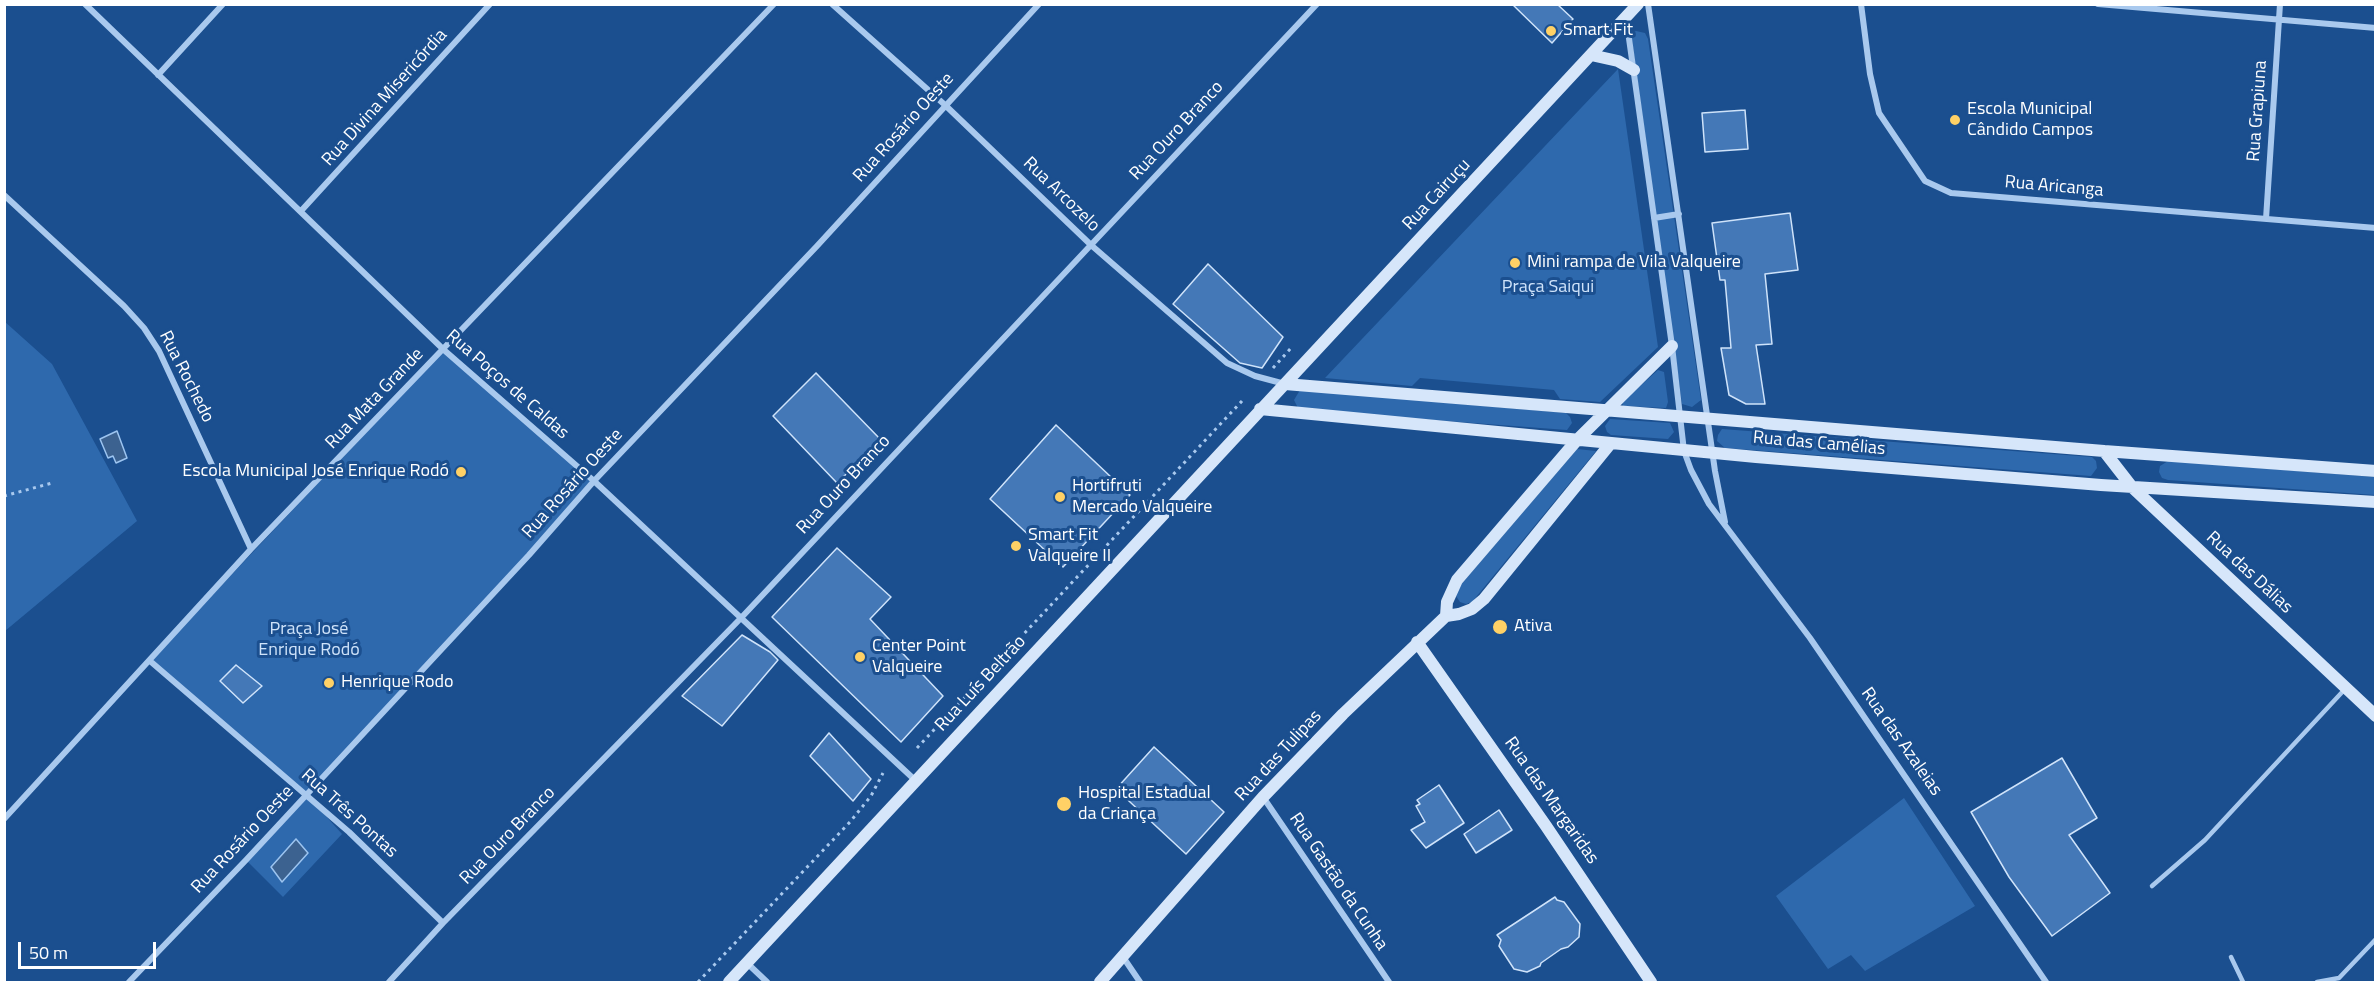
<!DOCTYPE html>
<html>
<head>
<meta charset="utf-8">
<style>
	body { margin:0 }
	#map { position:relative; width:2380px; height:987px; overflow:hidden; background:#1b4f8f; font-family:"Titillium Web",sans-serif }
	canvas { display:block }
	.frame { position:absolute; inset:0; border:6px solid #fff; pointer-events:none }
	.scale { position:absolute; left:18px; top:942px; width:138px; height:27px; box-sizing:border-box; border:3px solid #fff; border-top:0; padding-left:8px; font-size:18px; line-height:21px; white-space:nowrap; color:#fff; -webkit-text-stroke:4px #1b4f8f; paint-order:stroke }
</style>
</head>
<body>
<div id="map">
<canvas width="2380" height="987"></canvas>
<div class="frame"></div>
<div class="scale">50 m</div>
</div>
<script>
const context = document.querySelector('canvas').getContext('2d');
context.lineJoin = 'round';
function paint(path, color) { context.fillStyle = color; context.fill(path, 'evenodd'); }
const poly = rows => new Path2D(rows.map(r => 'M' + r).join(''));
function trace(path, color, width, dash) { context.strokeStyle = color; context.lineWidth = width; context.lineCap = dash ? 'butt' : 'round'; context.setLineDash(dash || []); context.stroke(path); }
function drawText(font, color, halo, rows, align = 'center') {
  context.font = font + ' "Titillium Web",sans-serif'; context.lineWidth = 6; context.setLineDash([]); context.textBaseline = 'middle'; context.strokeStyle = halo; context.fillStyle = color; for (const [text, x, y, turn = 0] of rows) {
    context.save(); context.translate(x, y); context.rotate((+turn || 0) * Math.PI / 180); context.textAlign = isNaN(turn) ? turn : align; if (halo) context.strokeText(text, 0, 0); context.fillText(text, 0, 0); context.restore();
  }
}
paint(poly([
	[1636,31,1645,33,1648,39,1701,400,1692,407,1682,404,1631,33],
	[1618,69,1658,347,1600,402,1560,399,1554,390,1420,378,1412,386,1325,378],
	[4,321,52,364,137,521,5,631],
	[444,350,594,481,307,795,342,834,283,897,246,860,306,795,150,661],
	[1658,370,1664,372,1668,402,1666,408,1623,406,1622,402],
	[1300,390,1566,413,1570,417,1572,423,1567,430,1299,410,1294,400],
	[1610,419,1670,423,1674,432,1668,439,1611,435,1607,432,1605,426],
	[1722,429,2092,457,2096,461,2097,468,2091,476,1725,448,1717,441,1718,435],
	[1577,449,1596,451,1472,602,1466,604,1460,602,1456,596,1457,589],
	[2168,461,2375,477,2375,495,2168,480,2162,478,2159,472,2160,466],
	[1904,798,1975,906,1865,971,1851,955,1828,969,1776,896]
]), '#2e69ad');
const water = poly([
	[117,431,127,458,116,463,113,456,108,458,100,439,117,431],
	[296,839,308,853,282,882,271,867,296,839]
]);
paint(water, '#3c6290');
trace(water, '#9cc4f0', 1.5);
const building = poly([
	[1512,4,1557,4,1573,19,1552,43,1512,4],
	[1745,110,1748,149,1705,152,1702,113,1745,110],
	[1790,213,1798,270,1765,274,1772,344,1756,345,1765,404,1746,404,1729,395,1721,348,1731,348,1725,280,1720,280,1712,223,1790,213],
	[1208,264,1283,337,1262,368,1240,363,1173,304,1208,264],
	[816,373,881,440,837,483,773,416,816,373],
	[1056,425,1130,495,1063,567,990,499,1056,425],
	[837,548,891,597,870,619,943,696,901,742,772,617,837,548],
	[742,635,770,652,778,660,722,726,682,696,742,635],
	[236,665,262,686,243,703,220,681,236,665],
	[829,733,871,779,853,801,810,756,829,733],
	[1154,747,1224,812,1186,854,1116,789,1154,747],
	[2062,758,2097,818,2069,835,2110,893,2052,936,2009,877,1971,812,2062,758],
	[1439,785,1464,823,1426,848,1411,830,1425,822,1416,806,1420,804,1417,800,1439,785],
	[1499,810,1512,830,1476,853,1464,834,1499,810],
	[1555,897,1557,900,1564,902,1580,924,1579,937,1568,947,1561,949,1541,963,1540,966,1527,972,1514,969,1499,946,1501,940,1497,935,1555,897]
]);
paint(building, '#4478b7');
trace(building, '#cfe3fa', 1.5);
trace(poly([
	[1273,368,1292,347],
	[4,496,52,483],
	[917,748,1242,401],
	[698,982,850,822,871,796,883,773]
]), '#a9c9ee', 3, [3, 4.5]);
trace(poly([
	[2152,886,2205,840,2345,689],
	[2231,957,2243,982],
	[2317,982,2339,978,2376,939]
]), '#a9c9ee', 4.5);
trace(poly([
	[85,4,444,350,594,481,916,781],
	[832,4,945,105,1091,245,1227,363,1255,376,1285,384],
	[1648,4,1715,471,1725,522],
	[1861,4,1870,74,1879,113,1925,181,1951,193,2376,228],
	[2098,4,2376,28],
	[1626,17,1672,346,1684,451,1691,470,1709,504,1810,638,2046,982],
	[158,75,223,4],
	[4,195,124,306,144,328,159,351,251,549],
	[301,211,490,4],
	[1654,218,1679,214],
	[2266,219,2280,4],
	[150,661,349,832,443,923],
	[1263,797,1389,982],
	[4,819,251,549,774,4],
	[1123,957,1140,982],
	[747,963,767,982],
	[129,982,246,860,529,555,594,481,817,246,1039,4],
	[389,982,443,923,741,618,1317,4]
]), '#a9c9ee', 6);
trace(poly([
	[1591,55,1618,61,1634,70],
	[1285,384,2104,451,2376,471],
	[1260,409,1756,457,2101,485,2376,502],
	[2104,451,2132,487,2376,716],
	[1446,616,1447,602,1457,580,1577,440,1672,346],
	[1417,642,1546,826,1651,982],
	[729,982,1638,4],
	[1100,982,1263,797,1343,714,1446,616,1459,614,1472,609,1484,599,1611,443]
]), '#d6e6fa', 12);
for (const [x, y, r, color] of [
	[1551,31,6,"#ffd166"],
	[1955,120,6,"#ffd166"],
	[1515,263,6,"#ffd166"],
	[461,472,6,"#ffd166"],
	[1060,497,6,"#ffd166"],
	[1016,546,6,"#ffd166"],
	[1500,627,8,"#ffd166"],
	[860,657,6,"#ffd166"],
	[329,683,6,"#ffd166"],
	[1064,804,8,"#ffd166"]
]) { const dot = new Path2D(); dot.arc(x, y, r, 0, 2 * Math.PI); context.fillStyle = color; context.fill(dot); trace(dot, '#1b4f8f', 2); }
drawText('18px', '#fff', '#1b4f8f', [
	["Smart Fit",1563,31],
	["Escola Municipal",1967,110],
	["Cândido Campos",1967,131],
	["Mini rampa de Vila Valqueire",1527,263],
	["Escola Municipal José Enrique Rodó",449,472,"right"],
	["Hortifruti",1072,487],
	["Mercado Valqueire",1072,508],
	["Smart Fit",1028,536],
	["Valqueire II",1028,557],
	["Ativa",1514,627],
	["Center Point",872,647],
	["Valqueire",872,668],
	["Henrique Rodo",341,683],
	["Hospital Estadual",1078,794],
	["da Criança",1078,815]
], 'left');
drawText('18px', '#fff', '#1b4f8f', [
	["Rua Divina Misericórdia",385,98,-48],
	["Rua Grapiuna",2258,111,-86],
	["Rua Rosário Oeste",904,128,-48],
	["Rua Ouro Branco",1177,131,-47],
	["Rua Aricanga",2054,187,5],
	["Rua Arcozelo",1061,195,44],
	["Rua Cairuçu",1437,195,-47],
	["Rua Rochedo",186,377,63],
	["Rua Poços de Caldas",507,385,41],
	["Rua Mata Grande",375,399,-46],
	["Rua das Camélias",1819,444,5],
	["Rua Rosário Oeste",573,484,-48],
	["Rua Ouro Branco",844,485,-47],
	["Rua das Dálias",2249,573,43],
	["Rua Luís Beltrão",981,684,-47],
	["Rua das Azaleias",1901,742,55],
	["Rua das Tulipas",1279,756,-47],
	["Rua das Margaridas",1551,801,55],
	["Rua Três Pontas",349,814,42],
	["Rua Ouro Branco",508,836,-46],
	["Rua Rosário Oeste",243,840,-47],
	["Rua Gastão da Cunha",1338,882,56]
]);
drawText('18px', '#cfe3fa', '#1b4f8f', [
	["Praça Saiqui",1548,288],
	["Praça José",309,630],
	["Enrique Rodó",309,651]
]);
</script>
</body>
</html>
